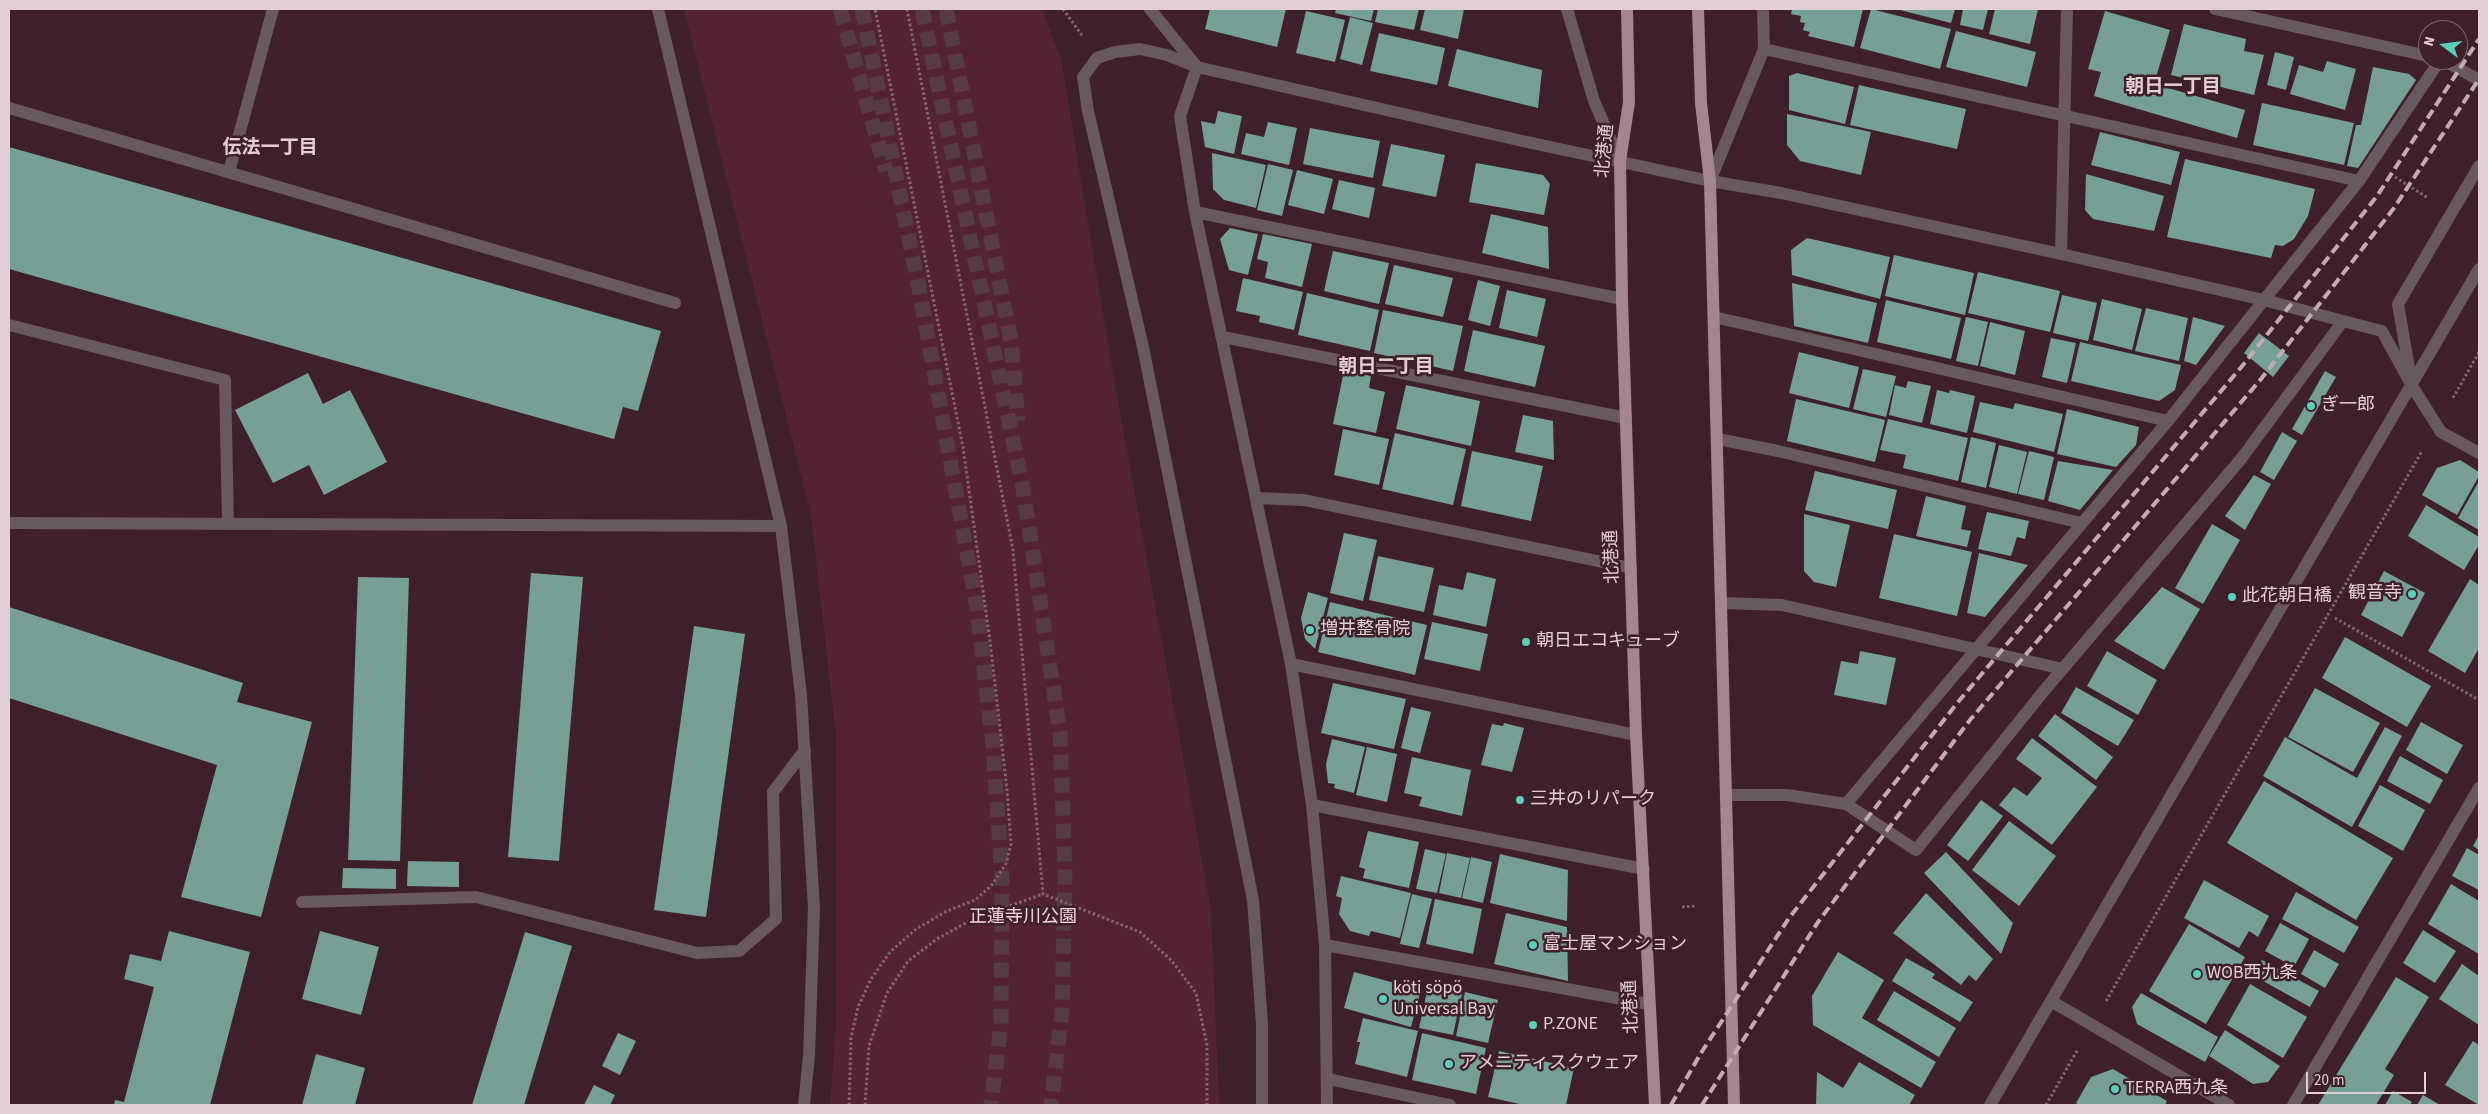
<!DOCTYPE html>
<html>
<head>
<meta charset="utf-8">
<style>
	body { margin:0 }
	#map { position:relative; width:2488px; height:1114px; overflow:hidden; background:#3d202a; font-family:"Source Sans 3",sans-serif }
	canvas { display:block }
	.frame { position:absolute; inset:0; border:10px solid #e2cfd4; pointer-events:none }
	.north { position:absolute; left:2418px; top:20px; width:50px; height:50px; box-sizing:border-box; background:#3d202a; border:1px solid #7f666e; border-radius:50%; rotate:285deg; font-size:14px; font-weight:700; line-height:20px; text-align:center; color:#e2cfd4 }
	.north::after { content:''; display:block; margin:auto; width:18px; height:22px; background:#5bcebc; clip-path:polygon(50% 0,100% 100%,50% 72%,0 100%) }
	.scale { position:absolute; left:2306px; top:1072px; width:120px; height:22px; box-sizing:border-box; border:2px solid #e2cfd4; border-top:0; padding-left:6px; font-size:15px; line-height:18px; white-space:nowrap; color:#e2cfd4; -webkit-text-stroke:4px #3d202a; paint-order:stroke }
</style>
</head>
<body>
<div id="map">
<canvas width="2488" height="1114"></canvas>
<div class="frame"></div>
<div class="north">N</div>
<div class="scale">20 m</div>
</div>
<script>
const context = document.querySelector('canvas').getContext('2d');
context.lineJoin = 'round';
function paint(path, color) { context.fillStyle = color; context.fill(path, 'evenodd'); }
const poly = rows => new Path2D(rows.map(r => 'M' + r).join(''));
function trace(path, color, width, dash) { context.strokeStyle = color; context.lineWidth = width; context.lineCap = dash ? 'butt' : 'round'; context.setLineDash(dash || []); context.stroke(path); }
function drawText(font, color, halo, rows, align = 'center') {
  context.font = font + ' "Source Sans 3","Noto Sans JP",sans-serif'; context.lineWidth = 5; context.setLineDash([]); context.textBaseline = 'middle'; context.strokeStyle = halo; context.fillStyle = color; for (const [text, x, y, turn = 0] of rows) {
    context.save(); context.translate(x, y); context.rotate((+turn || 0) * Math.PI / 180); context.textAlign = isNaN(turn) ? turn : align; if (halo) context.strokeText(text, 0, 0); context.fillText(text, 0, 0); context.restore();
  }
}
paint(poly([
	[684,9,1042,9,1061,59,1112,369,1211,911,1219,1105,830,1105,836,1024,836,736,811,514]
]), '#532335');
paint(poly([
	[1210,9,1286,9,1277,47,1205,29],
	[1336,9,1374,9,1371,21,1335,13],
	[1378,9,1419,9,1414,30,1375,22],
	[1425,9,1464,9,1458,39,1420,30],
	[1792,9,1863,9,1854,47,1808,36,1810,32,1803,30,1805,23,1800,22,1801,16,1791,14],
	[1871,9,1951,29,1940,69,1860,48],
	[1896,9,1955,9,1951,23],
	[1963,9,1988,9,1983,30,1960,25],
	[1995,9,2038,9,2030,44,1989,34],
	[1306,11,1345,20,1335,62,1296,53],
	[2105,11,2170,30,2154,84,2245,110,2237,138,2094,96,2101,72,2088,69],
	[1350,17,1373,23,1362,65,1340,59],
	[2184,24,2246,39,2244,51,2264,55,2254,95,2171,75],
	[1956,31,2036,52,2027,87,1946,67],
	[1379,33,1445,48,1437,85,1370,71],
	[1457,49,1542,70,1538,108,1448,86],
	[2275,52,2294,57,2286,90,2267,85],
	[2327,61,2356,69,2345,110,2290,94,2299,65,2323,72],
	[2373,67,2409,74,2416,80,2358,168,2347,166,2356,125,2361,125],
	[1797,73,1854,87,1845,124,1789,110,1789,76],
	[1859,85,1966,109,1957,149,1850,125],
	[2262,103,2354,123,2344,165,2253,145],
	[1218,111,1242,116,1234,154,1205,147,1201,121,1215,124],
	[1787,114,1871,132,1861,175,1800,161,1787,145],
	[1268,122,1297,128,1289,165,1241,154,1246,133,1264,137],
	[1310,128,1380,141,1373,178,1303,164],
	[2100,132,2180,152,2171,185,2091,165],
	[1391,144,1445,155,1436,197,1382,186],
	[9,147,661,331,638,411,623,407,614,439,9,269],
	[1212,153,1266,165,1256,208,1224,200,1213,189],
	[2185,159,2315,189,2308,216,2294,239,2283,246,2275,245,2271,258,2167,237],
	[1476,163,1543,175,1550,184,1544,215,1469,202],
	[1268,164,1293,170,1282,216,1257,210],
	[1297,170,1333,179,1324,214,1288,205],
	[2086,174,2164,196,2154,231,2093,219,2085,210],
	[1339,180,1375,188,1369,218,1332,209],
	[1491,214,1548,227,1549,269,1482,253],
	[1230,228,1258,234,1248,275,1229,270,1220,239],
	[1263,234,1312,244,1302,287,1265,278,1268,262,1257,259],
	[1807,238,1890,257,1880,299,1792,275,1791,250],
	[1333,251,1389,263,1379,304,1324,291],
	[1894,255,1974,273,1965,315,1885,296],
	[1394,265,1453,278,1443,317,1385,304],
	[1978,272,2060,291,2050,332,1968,313],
	[1243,278,1303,292,1294,330,1259,322,1260,316,1236,311],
	[1478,280,1500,286,1490,326,1468,320],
	[1792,283,1877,303,1868,343,1794,326],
	[1507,290,1546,299,1537,337,1499,328],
	[1307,293,1379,310,1370,351,1298,335],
	[2062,295,2097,303,2088,341,2053,333],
	[2102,299,2142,309,2132,350,2093,340],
	[1886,300,1961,318,1951,359,1877,342],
	[2146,308,2188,318,2179,361,2135,351],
	[1383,310,1463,326,1453,371,1374,353],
	[1966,317,1988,322,1978,366,1956,361],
	[2193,317,2225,326,2196,365,2184,361],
	[1990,322,2025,331,2015,375,1980,366],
	[1473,330,1545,346,1535,387,1464,371],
	[2259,333,2289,356,2273,377,2244,353],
	[2051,338,2076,343,2067,383,2042,377],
	[2080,342,2181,365,2175,390,2159,401,2071,381],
	[1799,352,1859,367,1849,408,1789,393],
	[1863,369,1896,376,1886,417,1853,409],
	[1344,371,1371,376,1369,388,1385,392,1376,433,1333,424],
	[2325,371,2336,377,2302,435,2292,429],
	[308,373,323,404,350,390,387,462,324,495,309,465,273,483,235,410],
	[1908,381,1931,386,1922,423,1889,415,1895,385,1906,388],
	[1406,385,1480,401,1471,446,1396,429],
	[1937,390,1949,393,1950,390,1975,396,1967,433,1930,424],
	[1796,399,1885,420,1875,462,1787,441],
	[1980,402,2013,409,2015,403,2063,414,2054,452,1973,432],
	[2067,409,2139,427,2136,445,2116,467,2057,454],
	[1523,415,1553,421,1554,460,1515,452],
	[1888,419,1968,438,1958,481,1903,468,1906,455,1880,450],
	[1343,429,1389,439,1379,485,1334,475],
	[2282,432,2297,441,2274,480,2260,472],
	[1395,433,1466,449,1453,505,1382,489],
	[1971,437,1996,443,1986,488,1961,482],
	[1999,445,2027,452,2017,494,1989,487],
	[1472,451,1543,466,1531,521,1461,506],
	[2029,451,2054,457,2044,500,2018,494],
	[2460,460,2479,472,2479,476,2457,515,2422,495,2437,468],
	[2058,461,2113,470,2080,510,2048,501],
	[1815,471,1897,490,1888,529,1805,510],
	[2254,475,2271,484,2245,530,2225,516],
	[2479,481,2479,530,2458,518],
	[1926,496,1966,506,1961,529,1971,531,1967,547,1916,536],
	[2426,505,2479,537,2479,545,2464,570,2408,536],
	[1987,512,2029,521,2025,539,2017,537,2011,556,1978,549],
	[1804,514,1850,525,1836,587,1814,582,1804,571],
	[2212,524,2240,540,2203,604,2175,588],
	[1344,533,1377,540,1363,601,1330,593],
	[1894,534,1972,552,1957,616,1879,598],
	[1979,553,2028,565,1985,617,1967,613],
	[1378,556,1434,568,1424,612,1369,600],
	[2384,571,2425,593,2402,637,2361,615],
	[1467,572,1496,579,1486,627,1433,615,1439,585,1463,590],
	[531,573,583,577,559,861,508,857],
	[358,577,409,578,400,861,348,860],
	[2470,579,2479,585,2479,648,2465,673,2428,651],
	[2162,587,2200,609,2164,670,2114,641],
	[1308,592,1328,598,1315,649,1305,639,1301,618],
	[1330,602,1427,625,1415,675,1318,652],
	[9,607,243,683,237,702,312,722,261,917,181,897,217,765,9,698],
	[1432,622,1488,634,1480,671,1424,659],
	[694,626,745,634,706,917,654,910],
	[2345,637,2431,686,2407,727,2322,678],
	[1860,651,1896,658,1886,705,1834,695,1841,661,1858,664],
	[2107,651,2157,680,2138,715,2087,686],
	[1333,683,1406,699,1394,749,1321,733],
	[2076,687,2134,720,2118,746,2061,713],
	[2315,688,2380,723,2353,772,2288,737],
	[1411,707,1431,712,1420,753,1401,748],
	[2055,714,2113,757,2096,780,2038,736],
	[2421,722,2463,745,2447,774,2406,750],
	[1504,723,1524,728,1512,772,1481,765,1492,724,1503,726],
	[2385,727,2402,736,2352,827,2263,776,2285,737,2357,778],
	[2032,738,2097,787,2052,845,1999,805,2014,787,2027,796,2042,778,2016,759],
	[1332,739,1365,747,1354,793,1334,788,1335,784,1328,783,1326,764],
	[1367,747,1397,754,1387,802,1356,795],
	[2400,756,2443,780,2430,804,2387,781],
	[1412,757,1471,770,1462,816,1419,806,1422,797,1404,793],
	[2264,781,2393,858,2356,920,2227,843],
	[2380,785,2425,810,2403,851,2358,826],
	[1981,800,2003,816,1968,861,1947,845],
	[2009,821,2056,856,2019,906,1972,870],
	[1368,831,1419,842,1409,888,1363,878,1365,869,1359,867],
	[2479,835,2479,850,2473,846],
	[2467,848,2479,855,2479,890,2452,876],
	[1425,849,1446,854,1437,893,1416,889],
	[1946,852,2013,923,2001,954,1924,873],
	[1447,853,1470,858,1461,898,1439,893],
	[1500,854,1568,870,1567,921,1490,903],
	[1471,857,1492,862,1483,903,1462,898],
	[408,861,459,862,459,887,407,886],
	[343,868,396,869,396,889,342,888],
	[1341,876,1411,893,1400,938,1371,931,1369,936,1350,931,1339,914,1342,898,1336,896],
	[2204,880,2269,916,2258,937,2249,931,2239,948,2184,918],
	[2451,884,2479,901,2479,954,2428,924],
	[2296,892,2359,927,2344,953,2282,919],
	[1926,893,1993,959,1976,981,1969,975,1961,985,1893,933],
	[1412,894,1432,899,1419,948,1400,944],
	[1435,899,1482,909,1473,954,1426,944],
	[1506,913,1567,927,1568,981,1494,964],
	[2280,923,2309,939,2294,967,2265,951],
	[2189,924,2245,957,2206,1024,2149,991],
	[2423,930,2456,951,2435,983,2403,963],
	[169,931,250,952,210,1105,114,1105,115,1100,124,1102,154,987,124,979,130,954,161,961],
	[320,931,379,947,361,1015,302,999],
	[525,932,572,946,524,1105,472,1105],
	[2314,950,2339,964,2325,988,2301,974],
	[1838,952,1884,980,1862,1018,1936,1062,1921,1088,1813,1025,1812,996],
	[1906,958,1935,974,1932,978,1973,1002,1960,1022,1892,981],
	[2262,960,2319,991,2310,1007,2254,976],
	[2462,964,2479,976,2479,1025,2439,999],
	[1354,972,1421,990,1411,1027,1344,1008],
	[2396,977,2429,997,2385,1069,2394,1075,2376,1105,2318,1105],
	[1429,982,1463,989,1453,1035,1419,1028],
	[2250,984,2307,1017,2283,1058,2227,1025],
	[1894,991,1956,1028,1939,1057,1877,1020],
	[1465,992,1498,1000,1488,1043,1456,1036],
	[2141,993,2218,1037,2205,1062,2137,1024,2132,1007],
	[1363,1018,1418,1031,1407,1077,1355,1064,1360,1042,1357,1042],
	[2225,1030,2280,1066,2268,1082,2253,1084,2209,1056],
	[618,1033,636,1041,620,1075,602,1066],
	[1422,1033,1486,1048,1476,1094,1412,1080],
	[2473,1041,2479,1045,2479,1105,2445,1085],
	[1499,1051,1574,1068,1566,1105,1524,1105,1488,1097],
	[316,1054,365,1068,355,1105,302,1105],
	[1859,1062,1915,1095,1909,1105,1816,1105,1817,1072,1843,1088],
	[2113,1069,2167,1101,2165,1105,2079,1105,2076,1103,2091,1077],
	[594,1085,615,1095,610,1105,584,1105],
	[2393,1091,2412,1102,2410,1105,2385,1105],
	[2423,1095,2440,1105,2417,1105]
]), '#769f97');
trace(poly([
	[840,9,886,171],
	[862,9,919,288,977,608,993,746,1002,879,1001,1024,991,1105],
	[922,9,1023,488,1060,732,1065,874,1062,1011,1051,1105],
	[946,9,1011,341,1018,421]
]), '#563a44', 15, [15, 8]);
trace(poly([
	[907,9,1013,550,1043,894,1140,932,1172,961,1196,993,1207,1045,1207,1105],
	[1063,9,1083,37],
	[2395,177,2428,198],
	[2453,398,2479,352],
	[2335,618,2479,700],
	[1682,907,1695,906],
	[2106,1001,2422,451],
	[849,1105,851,1038,858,1007,871,979,890,952,916,929,947,911,975,900,991,886,1006,864,1011,844,1007,790,990,641,963,447,875,9],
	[865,1105,869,1046,887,993,908,961,937,939,973,919,1043,894],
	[2046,1105,2078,1049]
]), '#80676f', 3, [2.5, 2.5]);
trace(poly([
	[9,108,675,303],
	[229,172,273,9],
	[9,325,225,380,228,523],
	[9,523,781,526],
	[302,902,476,897,697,953,739,951,776,919,773,792,805,750]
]), '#68595d', 12);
trace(poly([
	[658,9,781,526,801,695,814,908,809,1056,804,1105],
	[1150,9,1197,67,1180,116,1195,212,1291,664,1312,805,1325,945,1327,1105],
	[1567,9,1594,101,1620,161],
	[2215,9,2428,56],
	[1764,49,2359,181],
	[2443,60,2479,80],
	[1197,67,1167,55,1140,49,1115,52,1097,58,1083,77,1088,111,1143,347,1253,900,1262,1024,1262,1105],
	[2479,166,2398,304,2412,386,2441,432,2479,453],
	[1710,181,1764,49,1763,9],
	[1195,212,1622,299],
	[2061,254,2067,9],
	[1714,317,2168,421],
	[1223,337,1626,418],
	[1718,439,1778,451,2081,523],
	[1257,498,1304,500,1631,568],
	[1722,603,1782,605,2063,669],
	[1291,664,1636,735],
	[1726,795,1787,795,1846,804,1916,850,2043,692,2241,459,2343,321],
	[1846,804,2168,421,2264,300,2359,181,2440,60],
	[1312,805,1644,869],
	[1325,945,1649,1004],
	[2051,1001,2229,1105],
	[1328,1079,1450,1105],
	[2293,1105,2479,788]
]), '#68595d', 12);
trace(poly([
	[1197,67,1527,142,1710,181,1781,193,2061,254,2264,300,2343,321,2382,331,2412,386],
	[1990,1105,2479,269]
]), '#68595d', 12);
trace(poly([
	[1627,9,1629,102,1620,161,1622,299,1636,735,1655,1105],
	[1698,9,1701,103,1710,181,1734,1105]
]), '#a4868f', 12);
trace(poly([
	[1671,1105,1701,1053,1789,918,1958,702,2243,365,2377,196,2479,39],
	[1702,1105,1818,922,1970,720,2261,379,2394,208,2479,79]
]), '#c1acb2', 4, [10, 5]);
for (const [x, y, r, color] of [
	[2311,406,5,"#5bcebc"],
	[2412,594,5,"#5bcebc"],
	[2232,597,5,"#5bcebc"],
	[1310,630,5,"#5bcebc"],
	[1526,642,5,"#5bcebc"],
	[1520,800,5,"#5bcebc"],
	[1533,945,5,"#5bcebc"],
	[2197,974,5,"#5bcebc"],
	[1383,999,5,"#5bcebc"],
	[1533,1025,5,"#5bcebc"],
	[1449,1064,5,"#5bcebc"],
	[2115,1089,5,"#5bcebc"]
]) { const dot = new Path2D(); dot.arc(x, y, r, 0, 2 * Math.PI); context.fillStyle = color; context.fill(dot); trace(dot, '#3d202a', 2); }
drawText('18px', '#e2cfd4', '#3d202a', [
	["北港通",1606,151,-85],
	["北港通",1613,557,-92],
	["北港通",1632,1007,-93]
]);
drawText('18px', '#e2cfd4', '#3d202a', [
	["ぎ一郎",2321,406],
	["観音寺",2402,594,"right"],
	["此花朝日橋",2242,597],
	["増井整骨院",1320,630],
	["朝日エコキューブ",1536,642],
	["三井のリパーク",1530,800],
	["富士屋マンション",1543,945],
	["WOB西九条",2207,974],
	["köti söpö",1393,989],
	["Universal Bay",1393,1010],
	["P.ZONE",1543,1025],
	["アメニティスクウェア",1459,1064],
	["TERRA西九条",2125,1089]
], 'left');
drawText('18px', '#fad3de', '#3d202a', [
	["正蓮寺川公園",1023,918]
]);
drawText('bold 19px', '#e2cfd4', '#3d202a', [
	["朝日一丁目",2173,88],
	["伝法一丁目",270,149],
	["朝日二丁目",1386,368]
]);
</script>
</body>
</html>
